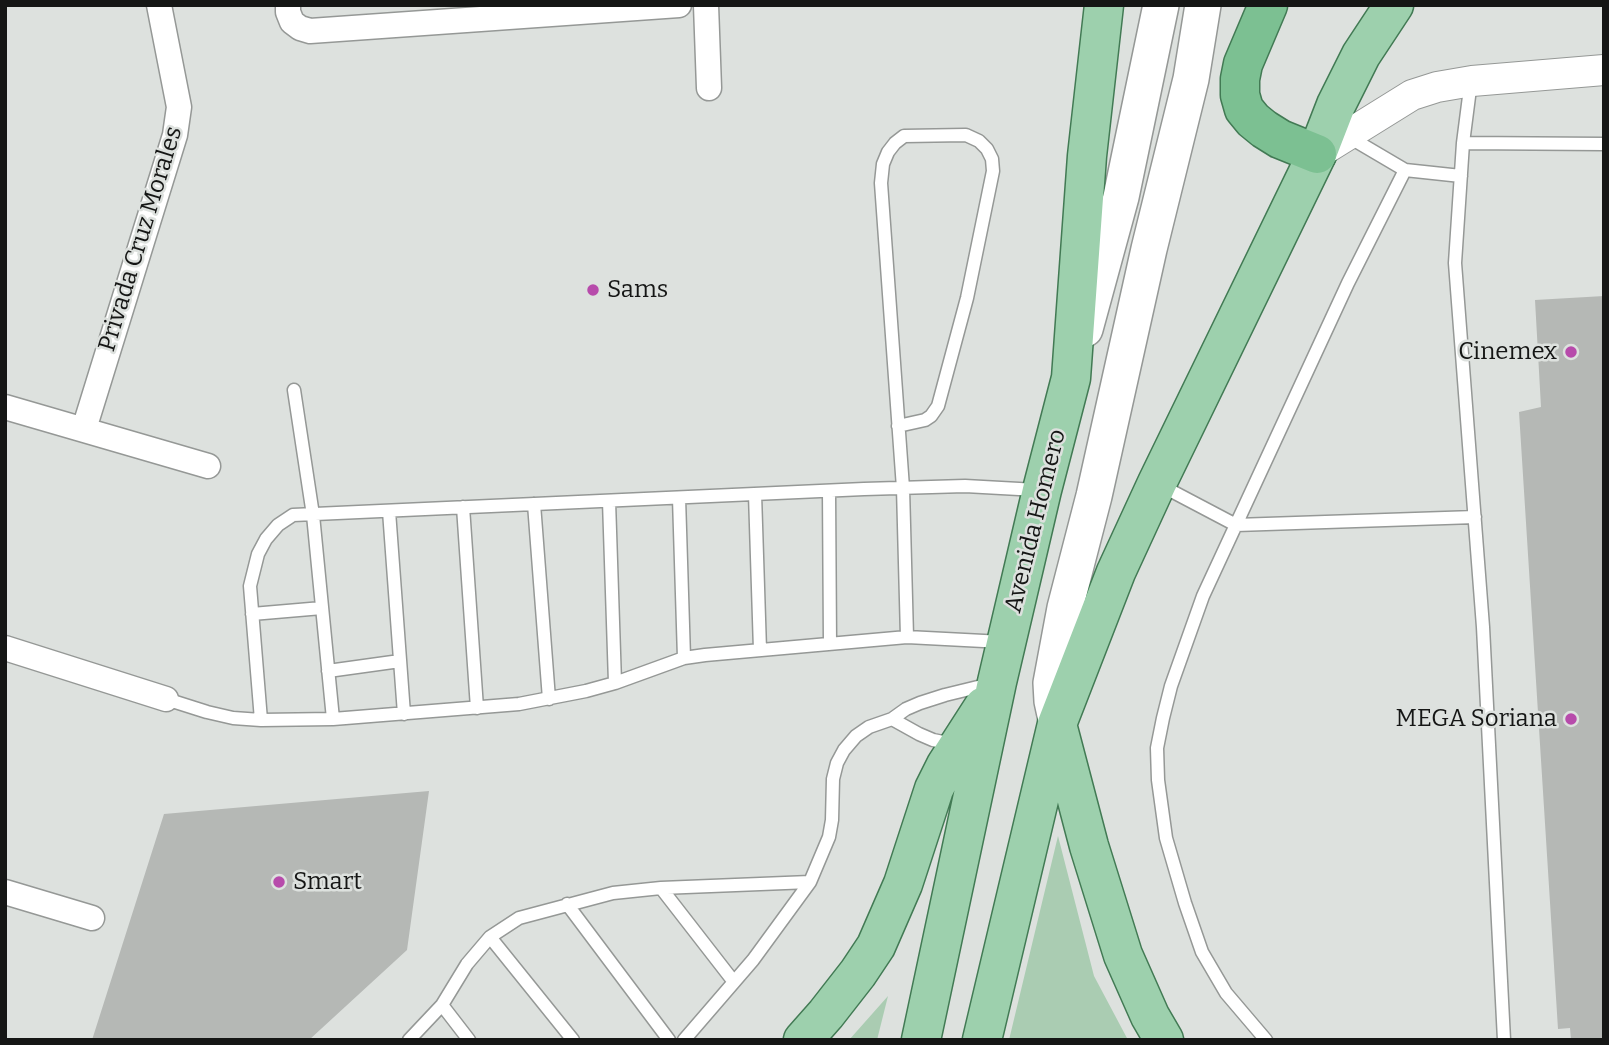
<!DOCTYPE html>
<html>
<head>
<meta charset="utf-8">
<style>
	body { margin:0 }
	#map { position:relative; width:1609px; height:1045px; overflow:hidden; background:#dde1de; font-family:Bitter,serif }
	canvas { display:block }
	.frame { position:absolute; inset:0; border:7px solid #151615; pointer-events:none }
</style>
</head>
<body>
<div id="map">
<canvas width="1609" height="1045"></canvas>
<div class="frame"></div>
</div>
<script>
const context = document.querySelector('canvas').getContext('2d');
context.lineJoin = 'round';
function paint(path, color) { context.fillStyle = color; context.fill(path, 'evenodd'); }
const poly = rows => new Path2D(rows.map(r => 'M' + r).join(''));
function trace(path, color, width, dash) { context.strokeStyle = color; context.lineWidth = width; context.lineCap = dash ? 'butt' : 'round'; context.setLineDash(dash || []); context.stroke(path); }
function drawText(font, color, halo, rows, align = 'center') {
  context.font = font + ' Bitter,serif'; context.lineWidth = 5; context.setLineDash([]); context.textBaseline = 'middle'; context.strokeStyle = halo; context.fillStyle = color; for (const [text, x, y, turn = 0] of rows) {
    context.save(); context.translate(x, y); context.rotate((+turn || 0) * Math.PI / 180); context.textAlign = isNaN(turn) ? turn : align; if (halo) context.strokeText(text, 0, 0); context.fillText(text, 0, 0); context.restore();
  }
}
paint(poly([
	[1058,836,1094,976,1128,1040,1009,1040],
	[888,996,877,1040,849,1040]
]), '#aaccb2');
paint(poly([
	[1604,296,1604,1040,1571,1040,1570,1028,1558,1029,1519,412,1541,407,1535,300],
	[429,791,407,950,309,1040,92,1040,164,814]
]), '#b5b8b5');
const service = poly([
	[1471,81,1463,143,1455,263,1483,627,1504,1040],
	[1349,137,1405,170,1461,176],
	[1463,143,1604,144],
	[294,390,313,515,333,719],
	[898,426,925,420,931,416,938,406,967,298,993,171,992,159,987,149,979,141,966,135,904,136,895,143,888,152,883,164,881,183,903,488,907,637],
	[1160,485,1236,525,1475,517],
	[829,491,830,644],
	[755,494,760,650],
	[679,498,684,658],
	[609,501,615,683],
	[534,504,549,699],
	[463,507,477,708],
	[389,511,404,714],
	[252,614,322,608],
	[328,671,400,661],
	[166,699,207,712,233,718,261,720,333,719,519,704,586,691,615,683,684,658,705,655,907,637,1003,642],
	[892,719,919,734,933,740,953,744],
	[261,720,250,586,258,554,266,539,278,525,293,515,864,489,965,486,1037,490],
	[661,888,734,982],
	[567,904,669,1040],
	[490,937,573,1040],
	[409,1040,442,1005],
	[469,1040,442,1005,467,964,490,937,519,918,613,893,661,888,810,882],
	[684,1040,753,960,810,882,829,837,832,820,833,779,837,763,844,750,856,736,869,727,892,719,906,709,920,703,945,695,990,684],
	[1266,1040,1226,993,1202,952,1185,903,1166,838,1158,780,1157,748,1163,718,1171,686,1203,596,1348,283,1405,170]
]);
const minor = poly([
	[288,5,288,12,292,22,300,28,310,31,679,5],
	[706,5,709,88],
	[5,407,208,466],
	[84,429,175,135,179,107,159,5],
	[5,648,166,699],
	[5,892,92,918]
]);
const tertiary = poly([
	[1317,154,1412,95,1437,87,1472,81,1604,70]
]);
const secondary = poly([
	[1085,329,1121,197,1161,5],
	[1057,724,1052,701,1051,683,1065,608,1094,496,1149,249,1191,79,1203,5]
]);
const primary = poly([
	[1058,728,1089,846,1123,955,1150,1016,1164,1040],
	[803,1040,826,1014,858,973,876,946,903,884,934,789,946,765,984,706],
	[921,1040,997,682,1042,490,1071,378,1087,156,1104,5],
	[982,1040,1057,724,1116,572,1157,483,1317,154,1336,105,1361,55,1394,5]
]);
const trunk = poly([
	[1268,5,1243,64,1240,79,1240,95,1244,109,1253,120,1264,129,1280,139,1317,154]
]);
trace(service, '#959896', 15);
trace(minor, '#959896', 27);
trace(tertiary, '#959896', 32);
trace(secondary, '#959896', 38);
trace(primary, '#427a54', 41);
trace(trunk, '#427a54', 41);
trace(service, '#fff', 12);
trace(minor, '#fff', 24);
trace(tertiary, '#fff', 30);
trace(secondary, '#fff', 35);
trace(primary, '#9dd0ad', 38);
trace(trunk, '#7cc092', 38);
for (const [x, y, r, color] of [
	[593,290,7,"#b74bab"],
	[1571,352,7,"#b74bab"],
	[1571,719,7,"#b74bab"],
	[279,882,7,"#b74bab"]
]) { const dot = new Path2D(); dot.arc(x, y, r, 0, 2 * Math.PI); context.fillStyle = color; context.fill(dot); trace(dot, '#dde1de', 2.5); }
drawText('24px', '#151615', '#dde1de', [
	["Privada Cruz Morales",141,239,-73],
	["Avenida Homero",1036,521,-76]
]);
drawText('24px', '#151615', '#dde1de', [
	["Sams",607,290],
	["Cinemex",1557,352,"right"],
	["MEGA Soriana",1557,719,"right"],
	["Smart",293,882]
], 'left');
</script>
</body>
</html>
